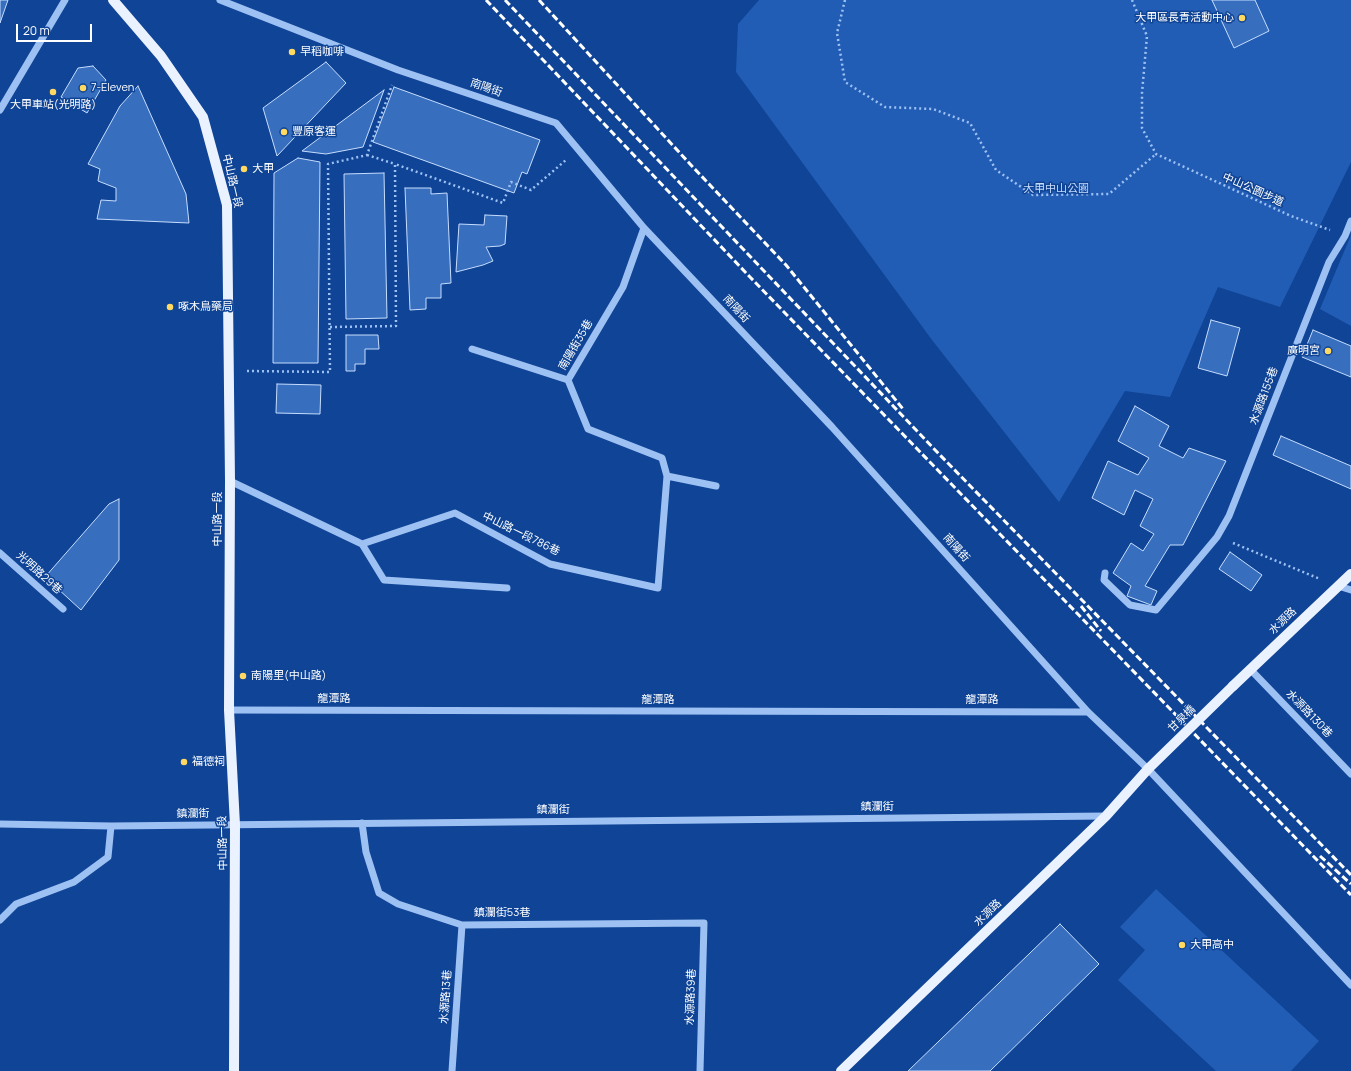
<!DOCTYPE html>
<html>
<head>
<meta charset="utf-8">
<style>
	body { margin:0 }
	#map { position:relative; width:1351px; height:1071px; overflow:hidden; background:#0f4496; font-family:Manrope,sans-serif }
	canvas { display:block }
	.scale { position:absolute; left:16px; top:24px; width:76px; height:18px; box-sizing:border-box; border:2px solid #fff; border-top:0; padding-left:5px; font-size:12px; line-height:14px; white-space:nowrap; color:#fff; -webkit-text-stroke:3px #0f4496; paint-order:stroke }
</style>
</head>
<body>
<div id="map">
<canvas width="1351" height="1071"></canvas>
<div class="scale">20 m</div>
</div>
<script>
const context = document.querySelector('canvas').getContext('2d');
context.lineJoin = 'round';
function paint(path, color) { context.fillStyle = color; context.fill(path, 'evenodd'); }
const poly = rows => new Path2D(rows.map(r => 'M' + r).join(''));
function trace(path, color, width, dash) { context.strokeStyle = color; context.lineWidth = width; context.lineCap = dash ? 'butt' : 'round'; context.setLineDash(dash || []); context.stroke(path); }
function drawText(font, color, halo, rows, align = 'center') {
  context.font = font + ' Manrope,"Noto Sans TC",sans-serif'; context.lineWidth = 3; context.setLineDash([]); context.textBaseline = 'middle'; context.strokeStyle = halo; context.fillStyle = color; for (const [text, x, y, turn = 0] of rows) {
    context.save(); context.translate(x, y); context.rotate((+turn || 0) * Math.PI / 180); context.textAlign = isNaN(turn) ? turn : align; if (halo) context.strokeText(text, 0, 0); context.fillText(text, 0, 0); context.restore();
  }
}
paint(poly([
	[759,0,1351,0,1351,162,1280,307,1218,287,1170,397,1125,391,1059,502,932,340,736,72,738,24],
	[1351,235,1351,326,1320,309],
	[1156,889,1319,1041,1291,1071,1216,1071,1118,980,1145,950,1120,927]
]), '#225db5');
const building = poly([
	[0,0,8,0,0,23,0,0],
	[1212,0,1255,0,1269,31,1234,48,1212,0],
	[326,62,346,83,277,156,263,108,326,62],
	[93,66,106,80,87,113,61,97,78,68,93,66],
	[138,86,186,194,189,223,97,219,101,200,116,201,116,188,98,181,100,169,88,164,120,106,138,86],
	[394,87,540,140,527,174,522,172,514,193,373,142,394,87],
	[384,90,363,147,326,154,302,151,384,90],
	[298,158,320,162,318,363,273,363,274,173,298,158],
	[384,173,387,318,346,319,344,174,384,173],
	[405,188,431,188,431,194,447,193,451,283,441,284,441,298,426,298,426,309,410,310,405,188],
	[485,215,507,216,505,244,500,246,486,247,493,261,483,265,456,272,459,224,484,225,485,215],
	[1211,320,1240,328,1227,376,1198,368,1211,320],
	[1313,330,1351,346,1351,377,1302,357,1313,330],
	[346,335,378,335,379,349,365,349,365,364,355,364,355,371,346,371,346,335],
	[277,384,321,385,320,414,276,413,277,384],
	[1135,406,1169,426,1159,446,1183,458,1189,448,1226,461,1183,545,1170,545,1145,586,1157,591,1151,605,1127,596,1131,586,1113,573,1131,543,1143,551,1154,534,1140,526,1153,499,1135,490,1124,515,1092,498,1108,461,1138,475,1149,458,1118,441,1135,406],
	[1281,436,1351,466,1351,489,1273,455,1281,436],
	[119,499,119,560,81,610,45,577,109,504,119,499],
	[1230,552,1262,575,1251,591,1219,569,1230,552],
	[1060,924,1099,964,990,1071,908,1071,1060,924]
]);
paint(building, '#386ebe');
trace(building, '#c6ddfe', 1);
trace(poly([
	[845,0,837,33,845,82,885,107,933,109,970,123,996,170,1033,195,1109,194,1156,154],
	[1132,0,1147,36,1142,93,1142,128,1156,154,1291,216,1330,230],
	[367,155,395,164],
	[330,327,396,326,395,164,503,203,511,182,531,190,566,160],
	[247,371,330,372,328,164,367,155,392,85],
	[1233,543,1320,579]
]), '#9ec1f4', 2.5, [2, 3]);
trace(poly([
	[220,0,398,70,556,123,644,228,832,427,1088,712,1148,769,1351,985],
	[0,110,65,0],
	[472,349,568,380,623,287,644,228],
	[568,380,588,429,662,458,667,476],
	[230,481,362,544,455,513,550,564,658,588,667,476,716,486],
	[362,544,384,580,507,588],
	[0,553,63,609],
	[1105,573,1104,580,1130,605,1156,610,1217,537,1229,516,1329,262,1345,236,1351,221],
	[1338,586,1351,590],
	[1250,669,1351,774],
	[229,710,1088,712],
	[362,823,366,852,379,893,398,904,462,925,704,923,700,1071],
	[0,824,111,826,1106,816],
	[0,920,16,904,74,882,108,857,111,826],
	[452,1071,462,925]
]), '#9ec1f4', 7);
trace(poly([
	[113,0,161,56,203,117,227,205,230,481,229,710,235,825,234,1071],
	[1233,686,1351,574],
	[841,1071,1106,816,1148,769]
]), '#ebf2ff', 10);
trace(poly([
	[486,0,749,276,1351,895],
	[505,0,939,454,1351,875],
	[539,0,690,164,786,265,903,409],
	[1081,606,1101,631],
	[1320,856,1351,884]
]), '#fff', 3, [7, 3]);
trace(poly([
	[1148,769,1233,686]
]), '#ebf2ff', 10);
for (const [x, y, r, color] of [
	[1242,18,4,"#ffd961"],
	[292,52,4,"#ffd961"],
	[83,88,4,"#ffd961"],
	[53,92,4,"#ffd961"],
	[284,132,4,"#ffd961"],
	[244,169,4,"#ffd961"],
	[170,307,4,"#ffd961"],
	[1328,351,4,"#ffd961"],
	[243,676,4,"#ffd961"],
	[184,762,4,"#ffd961"],
	[1182,945,4,"#ffd961"]
]) { const dot = new Path2D(); dot.arc(x, y, r, 0, 2 * Math.PI); context.fillStyle = color; context.fill(dot); trace(dot, '#0f4496', 1.5); }
drawText('11px', '#fff', '#0f4496', [
	["大甲區長青活動中心",1234,18,"right"],
	["早稻咖啡",300,52],
	["7-Eleven",91,88],
	["大甲車站(光明路)",53,105,"center"],
	["豐原客運",292,132],
	["大甲",252,169],
	["啄木鳥藥局",178,307],
	["廣明宮",1320,351,"right"],
	["南陽里(中山路)",251,676],
	["福德祠",192,762],
	["大甲高中",1190,945]
], 'left');
drawText('11px', '#fff', '#0f4496', [
	["南陽街",486,88,19],
	["中山路一段",232,181,77],
	["中山公園步道",1253,190,24],
	["南陽街",736,309,47],
	["南陽街35巷",576,345,-60],
	["水源路155巷",1264,396,-69],
	["中山路一段",218,519,-90],
	["中山路一段786巷",521,534,26],
	["南陽街",956,548,48],
	["光明路29巷",39,573,42],
	["水源路",1283,621,-44],
	["龍潭路",334,699],
	["龍潭路",658,700],
	["龍潭路",982,700],
	["水源路130巷",1309,714,46],
	["甘泉橋",1182,719,-44],
	["鎮瀾街",877,807],
	["鎮瀾街",553,810],
	["鎮瀾街",193,814,-1],
	["中山路一段",223,843,-91],
	["鎮瀾街53巷",502,913],
	["水源路",988,913,-44],
	["水源路13巷",446,997,-86],
	["水源路39巷",691,997,-88]
]);
drawText('11px', '#c6ddfe', '#0f4496', [
	["大甲中山公園",1056,189]
]);
</script>
</body>
</html>
